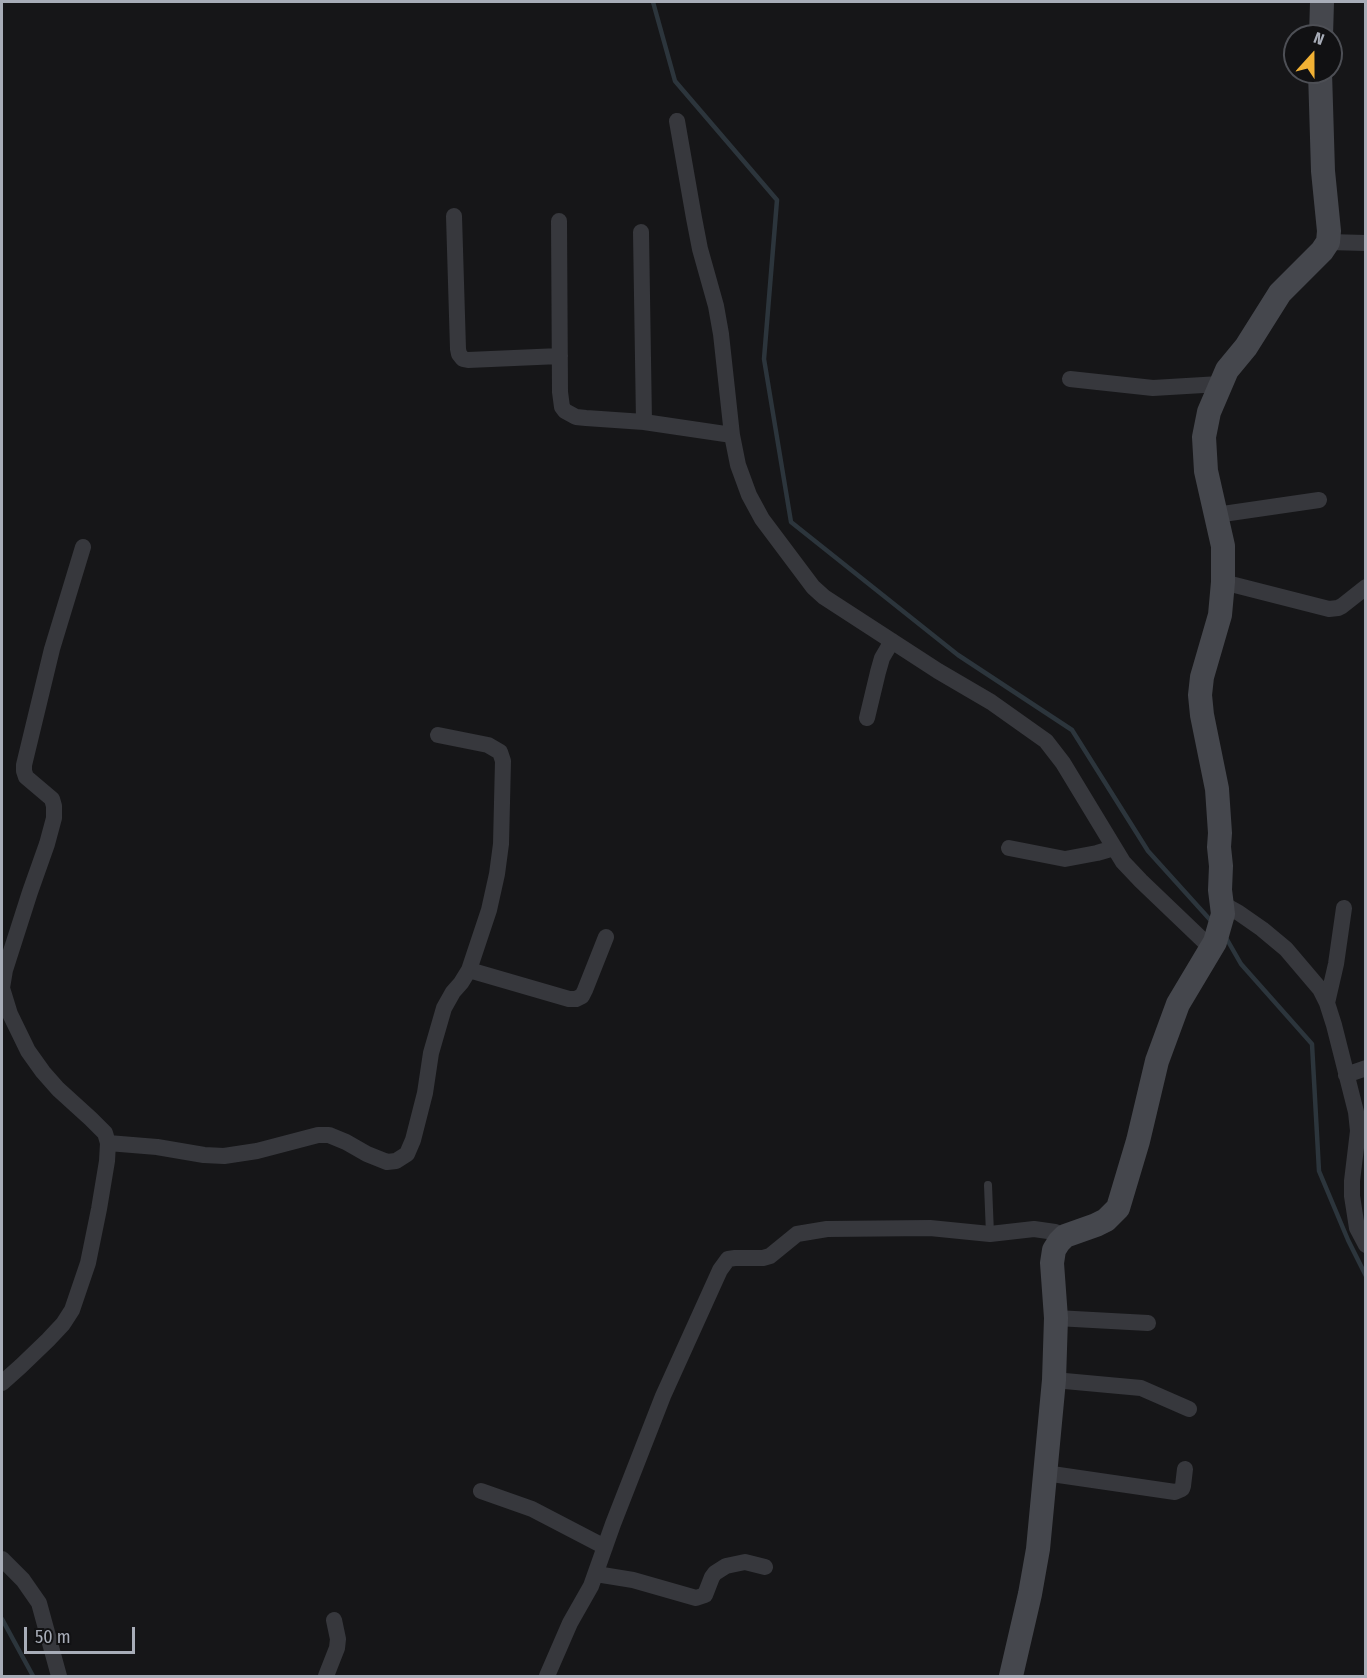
<!DOCTYPE html>
<html>
<head>
<meta charset="utf-8">
<style>
	body { margin:0 }
	#map { position:relative; width:1367px; height:1678px; overflow:hidden; background:#161618; font-family:"Fira Sans Condensed",sans-serif }
	canvas { display:block }
	.frame { position:absolute; inset:0; border:3px solid #a8adb8; pointer-events:none }
	.north { position:absolute; left:1283px; top:24px; width:60px; height:60px; box-sizing:border-box; background:#111113; border:2px solid #4d4f55; border-radius:50%; rotate:21deg; font-size:16px; font-weight:700; line-height:24px; text-align:center; color:#a8adb8 }
	.north::after { content:''; display:block; margin:auto; width:21px; height:27px; background:#f2b134; clip-path:polygon(50% 0,100% 100%,50% 72%,0 100%) }
	.scale { position:absolute; left:24px; top:1627px; width:111px; height:27px; box-sizing:border-box; border:3px solid #a8adb8; border-top:0; padding-left:8px; font-size:18px; line-height:21px; white-space:nowrap; color:#a8adb8; -webkit-text-stroke:4px #111113; paint-order:stroke }
</style>
</head>
<body>
<div id="map">
<canvas width="1367" height="1678"></canvas>
<div class="frame"></div>
<div class="north">N</div>
<div class="scale">50 m</div>
</div>
<script>
const context = document.querySelector('canvas').getContext('2d');
context.lineJoin = 'round';
const poly = rows => new Path2D(rows.map(r => 'M' + r).join(''));
function trace(path, color, width, dash) { context.strokeStyle = color; context.lineWidth = width; context.lineCap = dash ? 'butt' : 'round'; context.setLineDash(dash || []); context.stroke(path); }
trace(poly([
	[653,2,675,81,777,200,764,359,791,522,958,655,1072,730,1148,851,1213,923],
	[1225,936,1241,964,1312,1044,1319,1171,1348,1240,1366,1276],
	[2,1619,33,1676]
]), '#2c353c', 4.5);
trace(poly([
	[988,1185,990,1234]
]), '#37383d', 8);
trace(poly([
	[677,121,694,218,700,249,716,306,721,334,732,435,738,465,749,495,762,519,813,587,824,597,938,671,991,702,1046,741,1063,763,1123,862,1141,881,1211,948],
	[454,216,458,349,459,354,463,359,468,360,560,356],
	[559,221,560,392,562,407,565,411,576,417,586,418,644,422,732,435],
	[641,232,644,422],
	[1328,242,1366,243],
	[1070,379,1153,388,1220,384],
	[1216,515,1319,500],
	[1223,582,1329,609,1338,608,1342,606,1366,587],
	[867,718,878,672,882,658,892,641],
	[1009,848,1065,859,1097,853,1114,848],
	[1223,904,1239,913,1262,929,1286,949,1320,989,1327,1003,1334,1025,1356,1112,1358,1131,1352,1181,1352,1196,1357,1228,1366,1245],
	[469,970,569,999,576,999,582,996,585,990,606,937],
	[1327,1003,1336,964,1344,908],
	[1346,1075,1366,1068],
	[108,1143,157,1147,204,1155,224,1156,257,1151,318,1135,329,1135,346,1142,367,1154,387,1162,396,1161,407,1154,413,1140,425,1093,431,1053,444,1008,453,992,461,983,469,970,489,910,497,874,501,844,503,761,500,752,488,745,438,735],
	[1056,1318,1148,1323],
	[1054,1380,1141,1388,1189,1409],
	[2,1383,21,1366,48,1340,63,1324,72,1310,88,1263,99,1209,107,1161,108,1143,105,1133,91,1119,58,1089,43,1072,28,1051,10,1014,2,988,5,970,30,892,47,844,54,818,54,806,52,799,26,777,24,771,24,765,52,649,83,547],
	[1045,1473,1175,1492,1182,1489,1183,1486,1185,1469],
	[481,1491,532,1509,605,1547],
	[2,1559,23,1580,39,1603,59,1676],
	[596,1574,633,1580,696,1598,705,1595,712,1577,715,1573,726,1566,745,1562,765,1567],
	[326,1676,337,1648,338,1639,334,1620],
	[547,1676,570,1623,591,1586,613,1524,663,1396,720,1270,728,1259,735,1258,763,1258,770,1256,797,1234,827,1229,930,1228,990,1234,1034,1229,1055,1232,1065,1236]
]), '#37383d', 16);
trace(poly([
	[1321,36,1322,2],
	[1011,1676,1030,1594,1038,1549,1054,1380,1056,1318,1052,1263,1054,1250,1059,1242,1065,1236,1096,1225,1106,1220,1118,1208,1138,1141,1157,1061,1178,1004,1215,942,1223,914,1220,890,1221,866,1219,847,1220,833,1217,789,1202,715,1200,695,1202,677,1220,615,1223,582,1223,546,1206,471,1204,437,1209,412,1227,370,1246,347,1280,293,1322,251,1328,242,1329,231,1323,171,1320,72]
]), '#45474d', 24);
</script>
</body>
</html>
